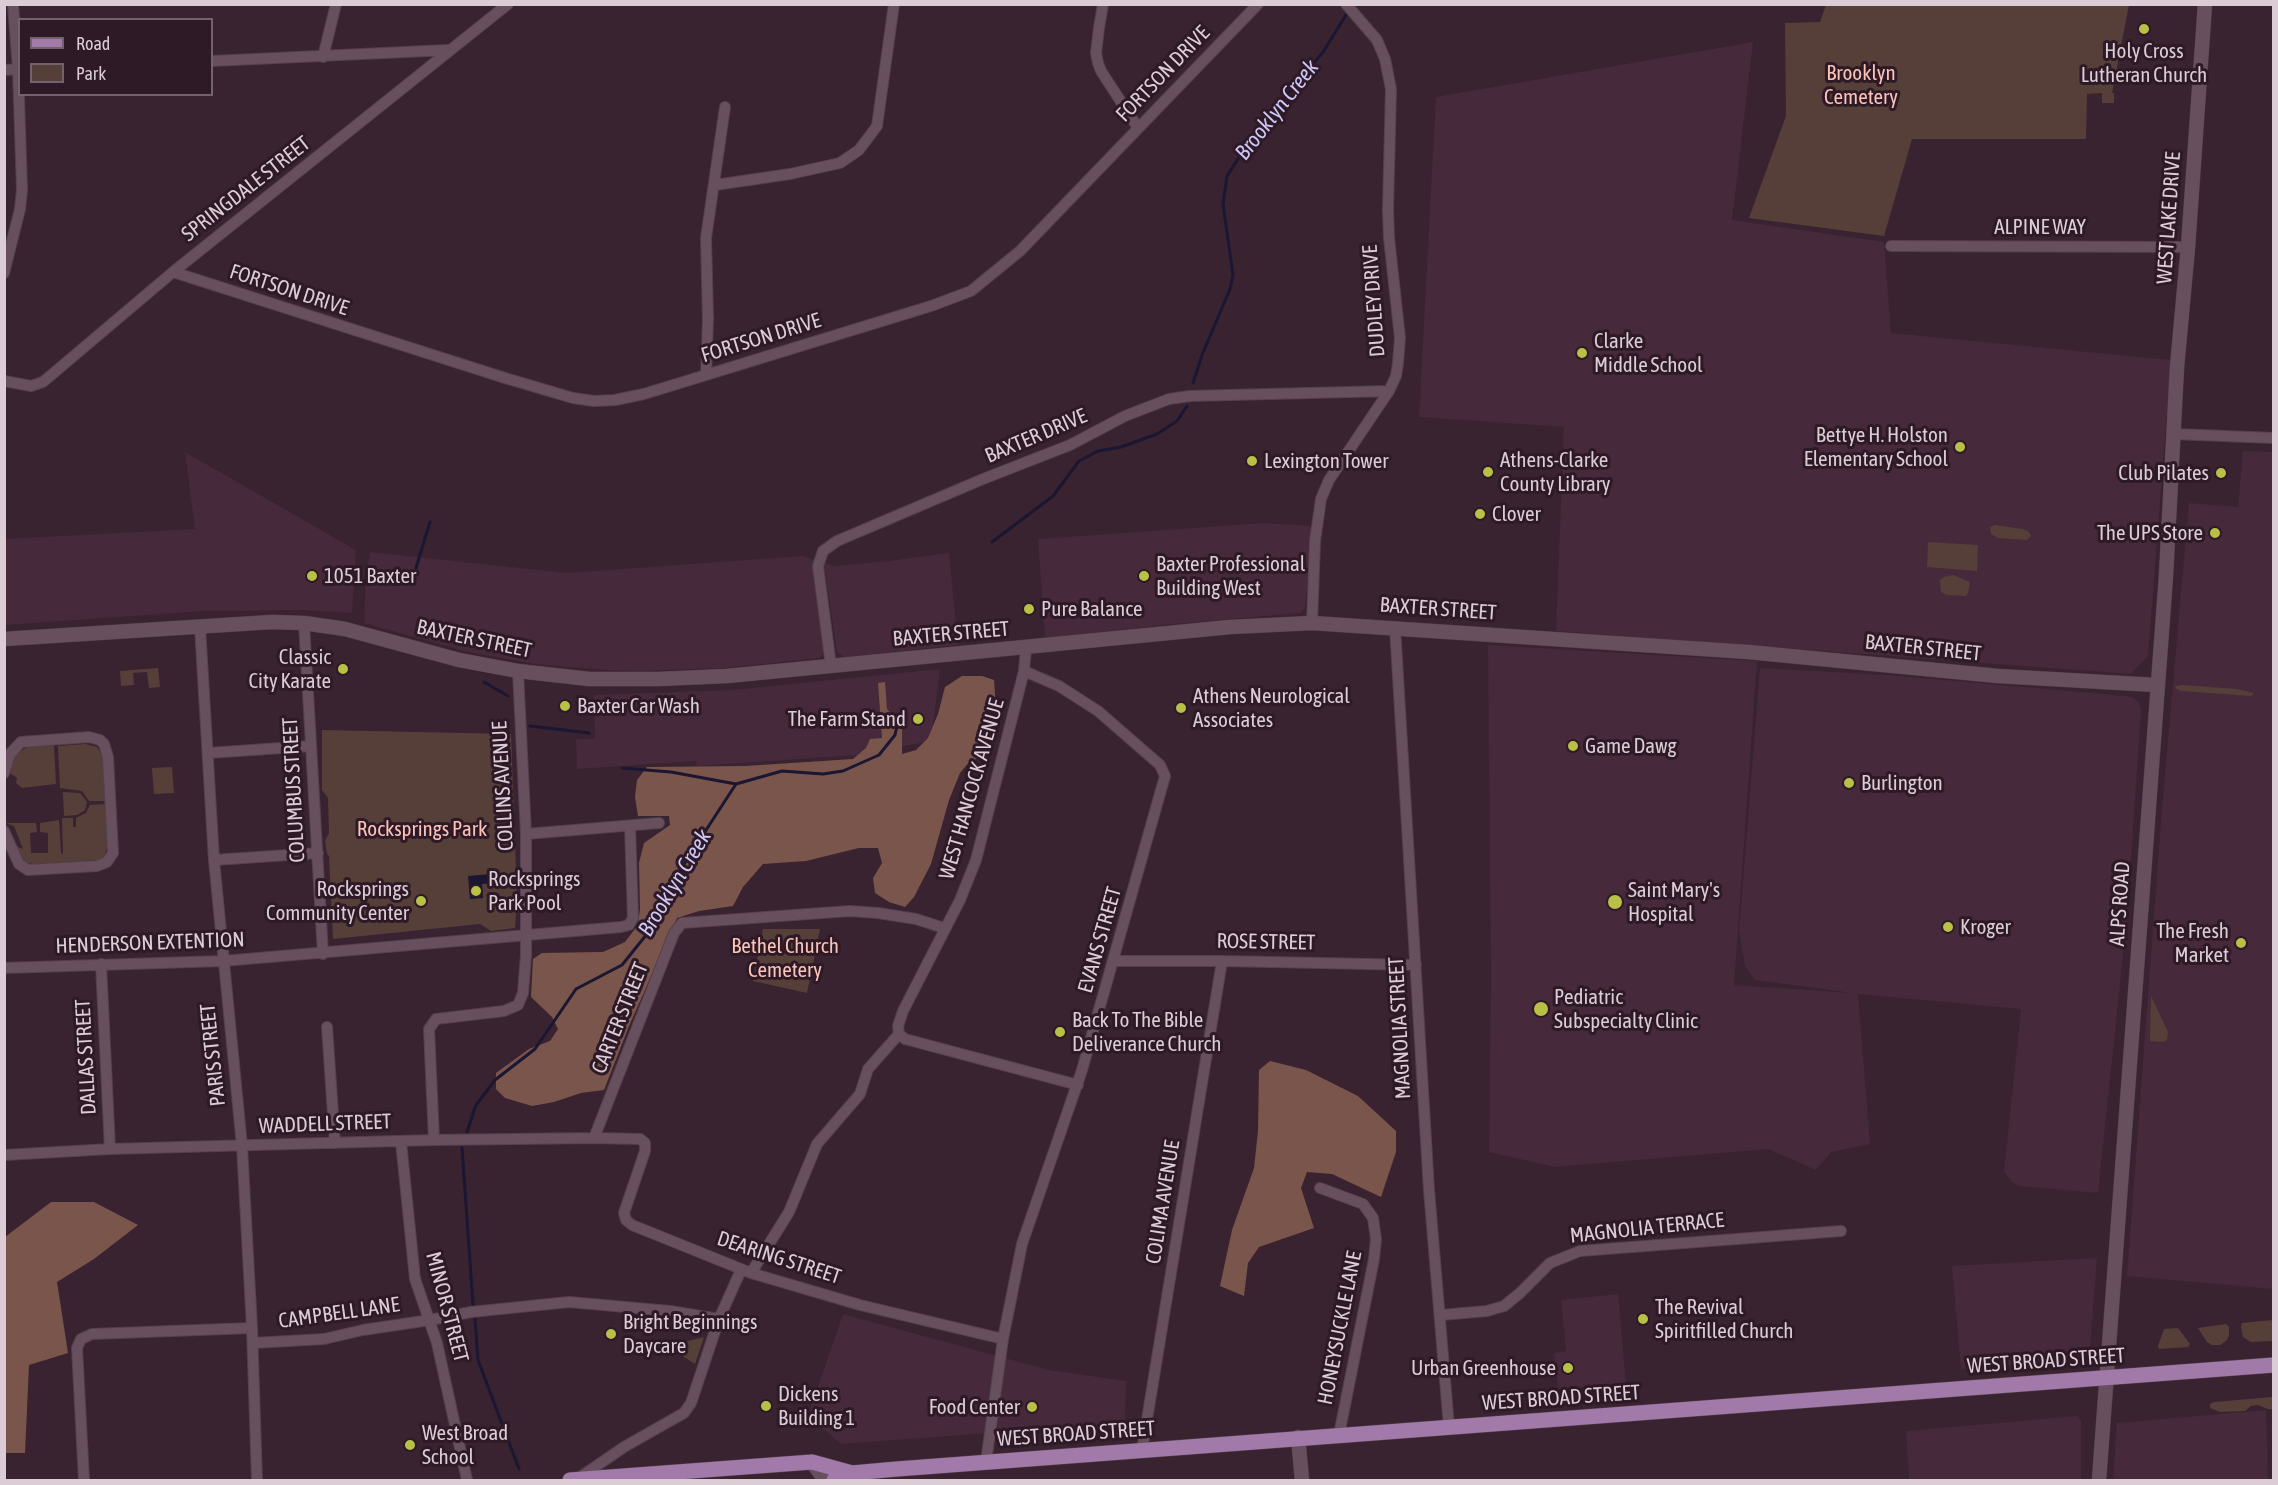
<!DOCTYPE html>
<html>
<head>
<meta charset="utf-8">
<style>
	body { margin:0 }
	#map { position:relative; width:2278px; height:1485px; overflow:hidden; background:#392330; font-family:"Asap Condensed",sans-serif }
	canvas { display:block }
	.frame { position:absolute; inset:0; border:6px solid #dbccd5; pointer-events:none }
	.legend { position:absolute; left:18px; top:18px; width:195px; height:78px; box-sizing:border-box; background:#2e1926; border:2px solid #73616c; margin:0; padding:8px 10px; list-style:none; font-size:18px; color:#dbccd5 }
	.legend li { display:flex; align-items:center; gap:12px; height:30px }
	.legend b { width:30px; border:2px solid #73616c }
</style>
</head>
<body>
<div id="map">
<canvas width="2278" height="1485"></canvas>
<div class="frame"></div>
<ul class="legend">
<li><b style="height:8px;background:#a27aaa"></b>Road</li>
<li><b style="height:16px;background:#563f39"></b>Park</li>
</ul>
</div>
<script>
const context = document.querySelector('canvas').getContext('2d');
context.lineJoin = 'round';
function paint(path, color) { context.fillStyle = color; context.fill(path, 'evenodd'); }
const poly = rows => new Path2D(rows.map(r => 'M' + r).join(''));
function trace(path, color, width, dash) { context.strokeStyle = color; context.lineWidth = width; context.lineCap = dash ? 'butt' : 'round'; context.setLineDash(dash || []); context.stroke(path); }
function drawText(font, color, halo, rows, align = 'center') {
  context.font = font + ' "Asap Condensed",sans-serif'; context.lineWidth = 6; context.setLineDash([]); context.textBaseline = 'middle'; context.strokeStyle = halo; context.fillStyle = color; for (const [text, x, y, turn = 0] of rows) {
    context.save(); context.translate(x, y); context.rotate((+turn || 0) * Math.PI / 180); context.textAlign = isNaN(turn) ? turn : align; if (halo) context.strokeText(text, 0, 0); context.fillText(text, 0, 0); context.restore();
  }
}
paint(poly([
	[1753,42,1732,220,1884,242,1891,333,2171,360,2148,656,2131,674,1556,631,1564,427,1419,417,1436,97],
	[2243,451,2273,452,2273,1289,2127,1276,2162,808,2189,503,2238,507],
	[185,452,356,550,352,613,303,610,203,611,5,625,5,539,195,529],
	[1263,523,1313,526,1305,608,1300,613,1163,625,1045,638,1038,539],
	[370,552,567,573,802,556,815,560,824,653,819,658,725,668,640,671,604,670,535,664,468,652,364,623,366,573],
	[949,553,958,645,844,657,837,652,824,563,834,566,889,561],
	[1488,645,1757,661,1734,985,1853,993,1755,980,1745,966,1739,930,1760,668,1888,675,2115,695,2132,697,2139,702,2141,710,2127,917,2098,1193,2019,1186,2012,1182,2004,1172,2021,1009,1858,994,1870,1144,1831,1152,1816,1170,1768,1149,1555,1167,1489,1152,1491,977],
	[940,669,931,741,858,755,697,766,696,761,577,769,576,739,595,739,594,695,732,690],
	[2097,1258,2090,1347,2082,1360,1961,1369,1952,1266],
	[1618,1294,1626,1384,1558,1389,1554,1353,1566,1351,1561,1300],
	[843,1314,1049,1370,1126,1381,1125,1423,841,1444,808,1416],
	[2266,1410,2268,1480,2113,1480,2117,1423],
	[2077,1416,2081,1421,2081,1480,1909,1480,1906,1431]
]), '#46293b');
paint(poly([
	[1826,5,2129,5,2112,93,2114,93,2114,103,2102,103,2102,93,2087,94,2086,139,1912,139,1884,236,1749,218,1786,116,1785,23,1820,22],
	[1995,525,2023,529,2029,532,2031,536,2027,540,1998,538,1991,534,1990,527],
	[1928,542,1978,545,1977,571,1927,567],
	[1953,575,1970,582,1968,593,1966,596,1947,595,1941,592,1940,580,1944,577],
	[158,668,160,687,149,688,147,672,133,673,134,685,121,686,120,671],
	[2182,685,2237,689,2254,693,2251,696,2181,691,2175,688,2176,686],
	[322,730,511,734,517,899,515,928,491,931,480,924,333,939,329,856,327,854,325,841,329,833,328,798,322,790],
	[85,744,97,747,103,756,105,801,89,801,82,791,60,788,58,746],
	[54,745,56,784,22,788,16,783,17,778,10,773,15,755,27,747],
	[172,767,174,793,154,794,152,768],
	[63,792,80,793,87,802,85,810,77,815,64,816],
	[105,804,108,845,104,857,98,860,33,864,25,862,18,853,16,849,18,847,23,849,14,826,6,823,36,823,37,832,30,833,31,853,48,853,48,833,40,832,40,823,59,820,61,853,63,854,62,818,73,818,73,827,76,827,76,818,86,813,90,805],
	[763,929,820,929,807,993,753,981],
	[2151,996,2168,1032,2167,1040,2163,1042,2150,1041],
	[2273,1320,2273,1341,2251,1342,2243,1337,2241,1327,2242,1323],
	[2226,1324,2229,1327,2229,1335,2227,1340,2220,1345,2212,1345,2207,1342,2198,1328],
	[2178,1328,2190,1344,2188,1347,2159,1349,2158,1346,2164,1329],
	[704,1337,695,1364,671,1349,671,1345],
	[2272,1397,2273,1398,2273,1409,2268,1409,2258,1405,2251,1406,2245,1411,2220,1412,2210,1408,2210,1404,2214,1402]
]), '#563f39');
paint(poly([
	[962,676,982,676,994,680,997,723,989,755,970,761,960,773,949,800,931,864,914,897,905,907,889,902,875,893,873,878,882,863,878,848,859,848,806,861,763,864,743,887,733,906,699,911,677,918,629,1026,604,1090,581,1093,554,1102,532,1106,505,1098,496,1089,496,1073,529,1049,550,1041,558,1029,552,1017,531,997,533,959,542,953,603,952,625,942,638,925,640,909,639,863,644,843,670,825,669,816,638,816,635,797,637,780,647,767,745,766,853,759,866,748,870,739,882,738,878,683,885,682,887,709,894,717,902,723,902,754,916,750,928,738,938,714,945,687],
	[1270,1061,1306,1070,1358,1096,1396,1131,1396,1152,1381,1197,1332,1174,1307,1172,1301,1188,1314,1228,1259,1247,1248,1263,1244,1296,1220,1286,1232,1230,1254,1168,1258,1131,1259,1070],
	[51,1202,94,1202,138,1225,94,1259,57,1282,68,1353,29,1365,25,1453,5,1453,5,1237]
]), '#7a554c');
paint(poly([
	[502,873,502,883,482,884,483,898,470,899,468,876]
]), '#1b1631');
trace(poly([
	[1193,383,1202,355,1230,289,1233,275,1223,204,1227,176,1250,140,1323,52,1346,15],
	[992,542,1053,496,1079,461,1098,451,1121,447,1157,434,1177,421,1187,406],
	[416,568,430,522],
	[484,682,508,696],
	[530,726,589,733],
	[622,768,671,772,736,784,782,771,823,774,843,771,879,755,895,735,897,726],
	[467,1132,476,1105,495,1080,535,1049,576,989,622,965,659,919,684,864,736,784],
	[462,1148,473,1304],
	[475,1319,478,1360,519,1469]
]), '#1b1631', 3);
const street = poly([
	[1103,4,1099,28,1096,53,1098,63,1101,71,1138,128],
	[323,57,336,4],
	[212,61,448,50],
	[4,70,20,69],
	[715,185,790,174,840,163,859,150,877,126,894,4],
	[1891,246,2188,247],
	[173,272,505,378,573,398,594,401,615,400,644,394,931,306,971,291,1020,251,1258,4],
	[4,273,20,209,22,190,18,69,13,4],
	[706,375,708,319,706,238,725,107],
	[4,381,31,386,43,382,173,272,508,4],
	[2174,434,2274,438],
	[304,623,323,954],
	[1312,623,1315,541,1321,499,1329,480,1389,391,1396,376,1398,363,1400,338,1389,238,1388,209,1391,89,1385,59,1377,40,1346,4],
	[200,627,214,860,242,1146,252,1328,257,1480],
	[1395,627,1429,1190,1449,1427],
	[831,666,818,566,823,551,837,541,983,479,1070,445,1125,416,1169,399,1190,396,1389,391],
	[208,753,311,746],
	[4,773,10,754,21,742,89,737,100,740,104,744,108,757,113,853,107,862,97,866,28,870,19,864,4,831],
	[526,834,659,823],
	[214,860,318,853],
	[1115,961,1222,961,1416,965],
	[101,964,110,1149],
	[4,968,223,961,621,927,629,925,633,918,630,826],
	[327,1027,335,1143],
	[899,1034,898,1026,903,1011,960,900,976,860,1024,671,1026,648],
	[899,1034,905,1039,1078,1085],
	[594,1138,674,933,682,923,850,911,878,913,916,919,944,928],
	[434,1140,429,1029,436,1019,504,1011,518,1005,523,993,526,955,526,834,518,671],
	[401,1142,415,1279,437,1343,467,1480],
	[4,1155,110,1149,434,1140,594,1138,640,1139,645,1143,645,1151,624,1213,626,1220,632,1225,751,1273,860,1305,1003,1339],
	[1320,1188,1363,1204,1373,1218,1376,1239,1374,1259,1339,1435],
	[751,1273,789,1212,817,1144,860,1094,868,1069,899,1034],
	[1441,1315,1487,1311,1504,1306,1520,1293,1550,1263,1580,1251,1841,1231],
	[253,1343,324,1339,363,1330,430,1320,471,1312,569,1302,670,1311,719,1319],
	[1142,1450,1222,961],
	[986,1462,1003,1339,1022,1244,1082,1070,1165,776,1160,765,1098,711,1059,686,1024,671],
	[579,1478,624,1447,684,1413,691,1403,719,1319,741,1270],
	[84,1480,77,1348,81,1339,92,1334,252,1328]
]);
const secondary = poly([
	[4,639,272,622,304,623,345,629,459,660,518,671,589,679,659,679,727,676,1230,627,1312,623,1748,652,1998,676,2156,685],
	[1298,1437,1302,1480],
	[812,1462,825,1480],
	[2099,1480,2166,576,2177,367,2188,247,2205,4]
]);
const primary = poly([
	[570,1480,812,1462,852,1473],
	[834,1480,852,1473,897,1469,2274,1365]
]);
trace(street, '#54414d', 12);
trace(secondary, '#54414d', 15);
trace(primary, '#54414d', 16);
trace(street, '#684f5e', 10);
trace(secondary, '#684f5e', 14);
trace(primary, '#a27aaa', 15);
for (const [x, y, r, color] of [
	[2144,29,6,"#b9c046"],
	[1582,353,6,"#b9c046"],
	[1960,447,6,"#b9c046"],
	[1252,461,6,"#b9c046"],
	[1488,472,6,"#b9c046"],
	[2221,473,6,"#b9c046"],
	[1480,514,6,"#b9c046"],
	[2215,533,6,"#b9c046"],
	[312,576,6,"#b9c046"],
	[1144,576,6,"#b9c046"],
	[1029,609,6,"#b9c046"],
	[343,669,6,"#b9c046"],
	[565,706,6,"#b9c046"],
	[1181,708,6,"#b9c046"],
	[918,719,6,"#b9c046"],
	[1573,746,6,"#b9c046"],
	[1849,783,6,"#b9c046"],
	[476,891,6,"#b9c046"],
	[421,901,6,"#b9c046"],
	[1615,902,8,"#b9c046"],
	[1948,927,6,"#b9c046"],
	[2241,943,6,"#b9c046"],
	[1541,1009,8,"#b9c046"],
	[1060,1032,6,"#b9c046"],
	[1643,1319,6,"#b9c046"],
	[611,1334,6,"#b9c046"],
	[1568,1368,6,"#b9c046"],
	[766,1406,6,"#b9c046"],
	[1032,1407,6,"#b9c046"],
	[410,1445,6,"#b9c046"]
]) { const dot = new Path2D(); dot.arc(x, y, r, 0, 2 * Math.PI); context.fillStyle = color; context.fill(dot); trace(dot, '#2e1926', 2); }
drawText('21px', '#dbccd5', '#2e1926', [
	["Holy Cross",2144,51,"center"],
	["Lutheran Church",2144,75,"center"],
	["Clarke",1594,341],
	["Middle School",1594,365],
	["Bettye H. Holston",1948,435,"right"],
	["Elementary School",1948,459,"right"],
	["Athens-Clarke",1500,460],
	["County Library",1500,484],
	["Lexington Tower",1264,461],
	["Club Pilates",2209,473,"right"],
	["Clover",1492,514],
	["The UPS Store",2203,533,"right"],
	["Baxter Professional",1156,564],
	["Building West",1156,588],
	["1051 Baxter",324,576],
	["Pure Balance",1041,609],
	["Classic",331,657,"right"],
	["City Karate",331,681,"right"],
	["Athens Neurological",1193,696],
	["Associates",1193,720],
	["Baxter Car Wash",577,706],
	["The Farm Stand",906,719,"right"],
	["Game Dawg",1585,746],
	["Burlington",1861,783],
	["Rocksprings",488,879],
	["Park Pool",488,903],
	["Rocksprings",409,889,"right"],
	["Community Center",409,913,"right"],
	["Saint Mary's",1628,890],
	["Hospital",1628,914],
	["Kroger",1960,927],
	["The Fresh",2229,931,"right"],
	["Market",2229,955,"right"],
	["Pediatric",1554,997],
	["Subspecialty Clinic",1554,1021],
	["Back To The Bible",1072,1020],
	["Deliverance Church",1072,1044],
	["The Revival",1655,1307],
	["Spiritfilled Church",1655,1331],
	["Bright Beginnings",623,1322],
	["Daycare",623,1346],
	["Urban Greenhouse",1556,1368,"right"],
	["Dickens",778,1394],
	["Building 1",778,1418],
	["Food Center",1020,1407,"right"],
	["West Broad",422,1433],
	["School",422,1457]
], 'left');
drawText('21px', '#fbc4b6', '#2e1926', [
	["Brooklyn",1861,73],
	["Cemetery",1861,97],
	["Rocksprings Park",422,829],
	["Bethel Church",785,946],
	["Cemetery",785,970]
]);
drawText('21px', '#dbccd5', '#2e1926', [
	["FORTSON DRIVE",1163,74,-46],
	["SPRINGDALE STREET",246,189,-38],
	["WEST LAKE DRIVE",2169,218,-86],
	["ALPINE WAY",2040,227],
	["FORTSON DRIVE",289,290,18],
	["DUDLEY DRIVE",1374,301,-94],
	["FORTSON DRIVE",761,338,-17],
	["BAXTER DRIVE",1036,436,-23],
	["BAXTER STREET",1438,609,4],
	["BAXTER STREET",951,634,-5],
	["BAXTER STREET",474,639,12],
	["BAXTER STREET",1923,648,6],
	["COLLINS AVENUE",503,786,-93],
	["WEST HANCOCK AVENUE",972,789,-74],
	["COLUMBUS STREET",294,790,-93],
	["ALPS ROAD",2120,904,-86],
	["EVANS STREET",1100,940,-74],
	["ROSE STREET",1266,942,1],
	["HENDERSON EXTENTION",150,943,-2],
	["CARTER STREET",620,1018,-68],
	["MAGNOLIA STREET",1400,1028,-93],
	["PARIS STREET",213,1055,-96],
	["DALLAS STREET",86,1057,-93],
	["WADDELL STREET",325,1124,-2],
	["COLIMA AVENUE",1163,1202,-81],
	["MAGNOLIA TERRACE",1647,1228,-6],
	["DEARING STREET",779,1258,18],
	["MINOR STREET",447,1307,75],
	["CAMPBELL LANE",339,1313,-8],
	["HONEYSUCKLE LANE",1340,1328,-79],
	["WEST BROAD STREET",2046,1361,-4],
	["WEST BROAD STREET",1561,1398,-4],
	["WEST BROAD STREET",1076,1434,-4]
]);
drawText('italic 22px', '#cdc8f7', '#2e1926', [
	["Brooklyn Creek",1277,110,-52],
	["Brooklyn Creek",675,883,-59]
]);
</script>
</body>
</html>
